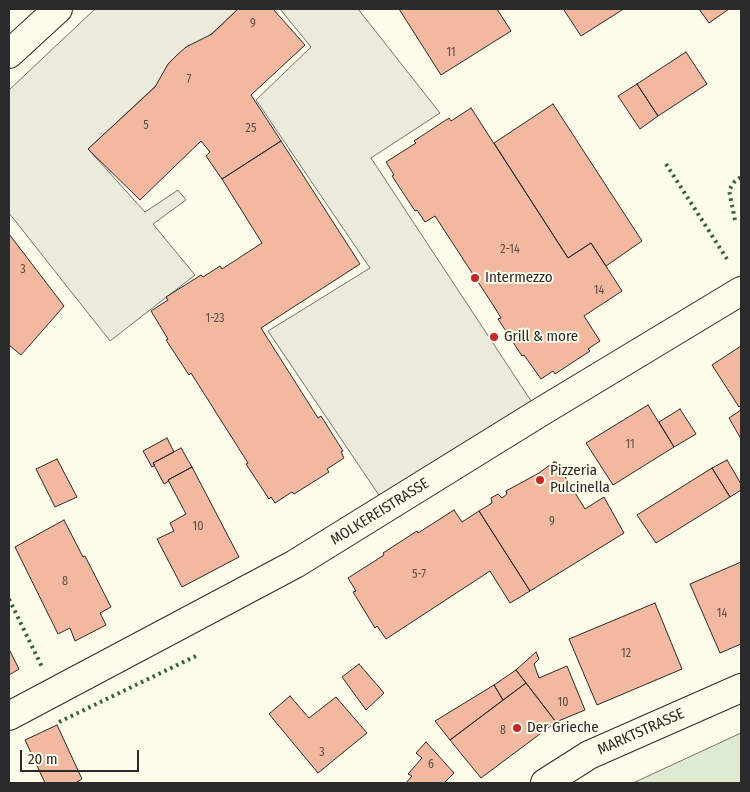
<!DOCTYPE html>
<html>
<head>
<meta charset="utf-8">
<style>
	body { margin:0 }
	#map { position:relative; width:750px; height:792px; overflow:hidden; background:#fdfbea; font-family:"Fira Sans Condensed",sans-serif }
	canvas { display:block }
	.frame { position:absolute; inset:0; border:10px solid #2b2b2b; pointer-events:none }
	.scale { position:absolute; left:20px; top:750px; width:119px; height:22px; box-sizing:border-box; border:2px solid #2b2b2b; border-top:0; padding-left:6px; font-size:15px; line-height:18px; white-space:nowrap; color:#2b2b2b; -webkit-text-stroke:4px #fdfbea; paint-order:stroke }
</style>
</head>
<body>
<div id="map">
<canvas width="750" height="792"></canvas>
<div class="frame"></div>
<div class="scale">20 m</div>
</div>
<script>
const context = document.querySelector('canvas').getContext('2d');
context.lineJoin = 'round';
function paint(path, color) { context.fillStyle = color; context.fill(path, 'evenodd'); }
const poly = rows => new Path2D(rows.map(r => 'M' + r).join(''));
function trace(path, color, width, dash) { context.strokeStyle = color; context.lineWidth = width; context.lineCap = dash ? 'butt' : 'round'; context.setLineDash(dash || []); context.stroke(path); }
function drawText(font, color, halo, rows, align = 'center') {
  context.font = font + ' "Fira Sans Condensed",sans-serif'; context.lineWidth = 4; context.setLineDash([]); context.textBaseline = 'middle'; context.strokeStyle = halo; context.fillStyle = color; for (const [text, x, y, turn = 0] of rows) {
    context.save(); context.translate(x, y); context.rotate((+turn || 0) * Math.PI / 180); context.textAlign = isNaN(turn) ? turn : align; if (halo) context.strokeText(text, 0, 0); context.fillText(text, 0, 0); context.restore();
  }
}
const green = poly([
	[741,733,741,783,633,783,741,733]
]);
paint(green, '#deebd1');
trace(green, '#74746e', 1);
const parking = poly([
	[95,9,238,9,88,149,145,212,178,190,186,200,153,224,195,275,110,341,9,213,9,90,95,9],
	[280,9,358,9,440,113,371,158,539,413,387,507,268,331,370,268,256,100,311,47,280,9]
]);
paint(parking, '#eceadb');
trace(parking, '#74746e', 1);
const building = poly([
	[238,9,273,9,305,45,251,95,281,141,222,179,206,156,210,152,201,141,140,200,88,149,155,87,168,64,176,56,186,47,212,34,238,9],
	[399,9,497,9,511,31,441,75,399,9],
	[566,9,622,9,622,10,581,36,564,10,566,9],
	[699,9,729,9,709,23,699,9],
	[686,52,707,84,658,116,637,84,686,52],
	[637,84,658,116,640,129,618,96,637,84],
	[553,104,642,241,606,266,591,243,568,258,494,143,553,104],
	[471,108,568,258,591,243,622,291,584,316,600,341,588,349,590,351,555,374,553,371,541,379,524,355,522,356,498,319,501,318,495,308,435,216,425,222,417,210,415,211,392,176,394,175,386,162,416,143,414,141,449,118,451,121,471,108],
	[281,141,360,264,261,328,318,418,321,416,343,451,341,452,344,458,327,469,329,472,294,494,292,492,275,503,271,497,269,499,246,464,248,463,191,373,189,375,166,340,168,339,151,311,168,300,166,297,201,275,203,277,220,266,222,269,262,243,222,179,281,141],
	[9,234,64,306,21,355,9,345,9,234],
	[741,346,741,405,739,407,712,365,741,346],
	[648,405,674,447,613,485,586,443,648,405],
	[680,409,696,434,674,447,659,422,680,409],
	[741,410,741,439,729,418,741,410],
	[167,438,174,452,153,463,155,465,152,467,143,451,167,438],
	[181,448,192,467,168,480,169,481,164,484,153,463,181,448],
	[57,459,77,497,55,507,36,469,57,459],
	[727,460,741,484,741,490,730,497,712,468,727,460],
	[554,462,556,462,585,509,604,497,624,533,530,591,479,511,492,503,491,498,498,494,502,498,507,494,506,491,539,473,554,462],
	[192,467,239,557,182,587,157,539,174,531,170,523,186,514,168,480,192,467],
	[712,468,730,497,656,543,637,515,712,468],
	[454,510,462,522,479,511,530,591,510,603,490,571,386,639,377,626,375,628,353,592,356,591,348,578,384,555,383,553,417,531,418,533,454,510],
	[64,520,83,557,85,556,111,607,100,613,106,625,75,641,70,628,58,634,15,547,64,520],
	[741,562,741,644,720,653,690,584,741,562],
	[655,603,682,669,597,705,569,639,655,603],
	[9,649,19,669,9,675,9,649],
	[536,652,539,659,534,664,539,678,567,666,585,710,556,722,516,670,536,652],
	[359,664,384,693,366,710,342,677,359,664],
	[516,670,526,683,503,700,494,685,516,670],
	[526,683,556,722,481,778,450,740,526,683],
	[494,685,503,700,450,740,435,721,494,685],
	[290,696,309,718,336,697,367,733,318,773,269,714,290,696],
	[57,725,82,779,75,783,45,783,25,740,57,725],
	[426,742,454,773,444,783,406,783,412,776,408,774,422,758,416,753,426,742]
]);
paint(building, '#f2b8a0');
trace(building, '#2b2b2b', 1);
const minor = poly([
	[9,54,58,9],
	[9,716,295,564,539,413,741,291],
	[545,783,589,755,741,688]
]);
trace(minor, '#2b2b2b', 30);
trace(minor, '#fdfbea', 28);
trace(poly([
	[666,164,727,259],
	[735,220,729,190,735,181,741,177],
	[9,599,42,667],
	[59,722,198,655]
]), '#34623c', 4, [2.5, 4]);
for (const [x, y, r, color] of [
	[475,278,5,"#c62828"],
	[494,337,5,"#c62828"],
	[540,480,5,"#c62828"],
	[517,728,5,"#c62828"]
]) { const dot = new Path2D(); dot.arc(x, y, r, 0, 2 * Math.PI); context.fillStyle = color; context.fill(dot); trace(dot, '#fdfbea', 2); }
drawText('12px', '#5d4e48', null, [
	["9",253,24],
	["11",451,53],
	["7",189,80],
	["5",146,126],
	["25",251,129],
	["2-14",510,250],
	["3",23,270],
	["14",599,291],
	["1-23",215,319],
	["11",630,445],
	["9",552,522],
	["10",198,527],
	["5-7",419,575],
	["8",65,582],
	["14",722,614],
	["12",626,654],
	["10",563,703],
	["8",503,731],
	["3",322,753],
	["6",431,765]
]);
drawText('15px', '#2b2b2b', '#fdfbea', [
	["Intermezzo",485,278],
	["Grill & more",504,337],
	["Pizzeria",550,471],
	["Pulcinella",550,488],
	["Der Grieche",527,728]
], 'left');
drawText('15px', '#2b2b2b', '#fdfbea', [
	["MOLKEREISTRASSE",380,512,-32],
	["MARKTSTRASSE",641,732,-24]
]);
</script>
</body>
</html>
